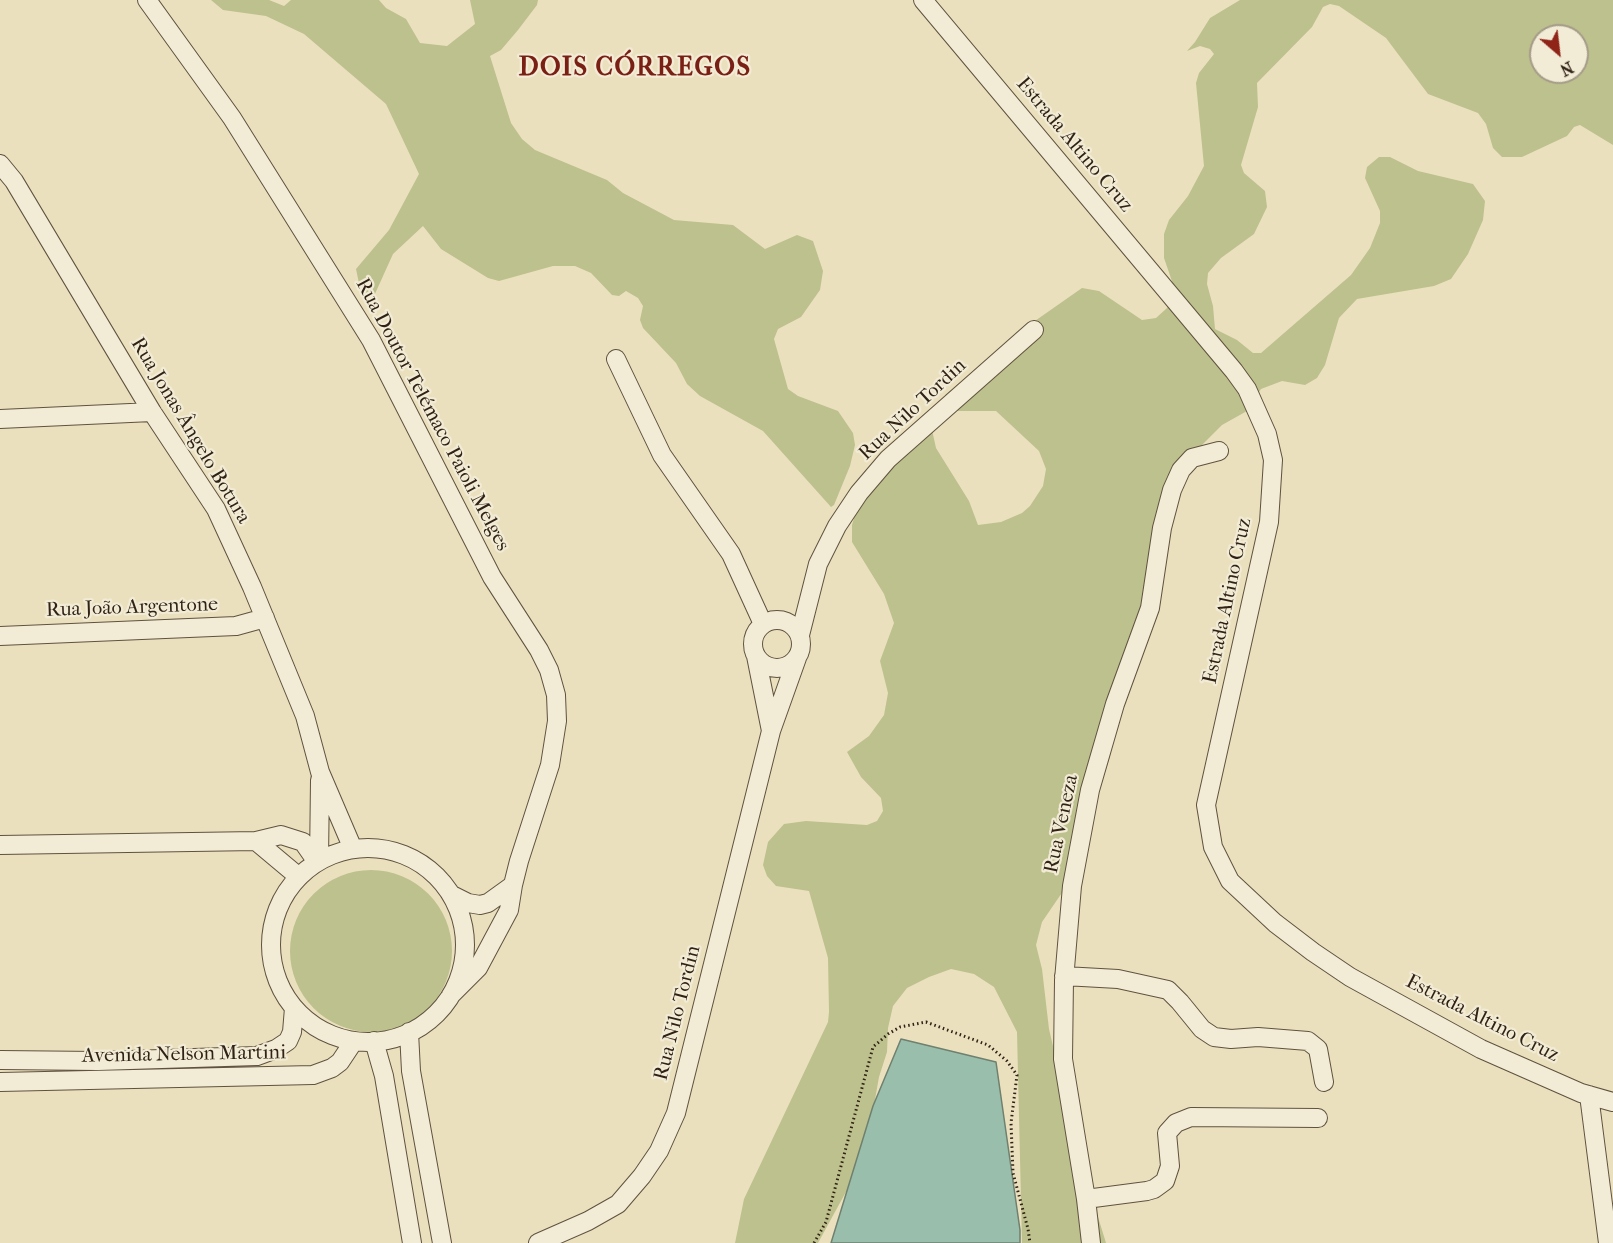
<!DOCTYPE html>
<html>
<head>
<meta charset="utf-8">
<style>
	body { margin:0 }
	#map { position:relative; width:1613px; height:1243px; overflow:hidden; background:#ebe0be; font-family:"IM FELL French Canon",serif }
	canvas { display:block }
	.north { position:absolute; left:1529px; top:24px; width:60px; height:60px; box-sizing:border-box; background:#f2ebd5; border:2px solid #a49b88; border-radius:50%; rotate:152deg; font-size:16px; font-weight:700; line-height:24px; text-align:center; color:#302215 }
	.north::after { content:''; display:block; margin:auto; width:21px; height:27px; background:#8f2418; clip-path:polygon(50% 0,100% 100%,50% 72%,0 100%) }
</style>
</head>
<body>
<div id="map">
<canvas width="1613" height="1243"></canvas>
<div class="north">N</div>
</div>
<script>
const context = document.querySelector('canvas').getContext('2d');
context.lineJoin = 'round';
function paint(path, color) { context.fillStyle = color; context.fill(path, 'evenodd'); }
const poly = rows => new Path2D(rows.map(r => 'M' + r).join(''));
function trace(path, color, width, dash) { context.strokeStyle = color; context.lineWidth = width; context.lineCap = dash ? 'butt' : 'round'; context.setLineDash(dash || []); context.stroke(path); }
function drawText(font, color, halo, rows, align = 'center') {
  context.font = font + ' "IM FELL French Canon",serif'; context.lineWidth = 4.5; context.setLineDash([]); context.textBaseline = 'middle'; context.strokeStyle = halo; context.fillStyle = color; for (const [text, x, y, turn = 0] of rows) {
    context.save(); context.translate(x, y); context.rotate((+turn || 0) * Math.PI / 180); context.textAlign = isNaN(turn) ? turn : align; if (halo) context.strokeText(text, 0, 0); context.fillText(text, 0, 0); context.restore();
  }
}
paint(poly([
	[211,0,269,0,284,6,291,0,379,0,386,8,406,19,420,43,447,46,475,24,470,0,538,0,537,5,518,30,501,50,490,56,511,123,522,139,535,150,607,180,623,193,674,220,733,225,765,249,797,235,813,241,823,271,820,290,801,317,778,329,774,339,788,389,798,396,838,411,853,433,855,445,850,466,834,505,831,507,763,431,700,396,687,384,676,363,643,328,640,320,643,306,638,298,626,291,619,296,612,295,591,273,575,266,553,266,499,281,488,278,441,249,423,226,393,254,374,296,367,298,360,288,356,269,389,230,419,174,386,104,304,34,266,16,223,10],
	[1240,0,1613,0,1613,145,1580,125,1574,127,1567,136,1522,157,1502,157,1493,148,1486,124,1478,113,1428,94,1386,38,1339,6,1330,4,1323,7,1312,27,1257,83,1258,107,1241,165,1244,173,1265,191,1267,207,1254,234,1221,258,1208,273,1207,284,1213,306,1215,329,1237,340,1253,353,1261,353,1351,275,1370,248,1380,223,1380,211,1365,178,1367,167,1379,157,1390,157,1418,171,1473,184,1485,201,1483,220,1468,254,1451,279,1434,286,1357,299,1339,318,1325,365,1317,378,1305,385,1282,381,1261,389,1247,411,1222,425,1202,445,1181,477,1116,704,1110,757,1070,881,1042,922,1036,945,1042,969,1049,1029,1082,1170,1087,1181,1106,1243,1022,1243,1017,1032,994,987,974,974,951,969,929,977,907,988,893,1006,888,1028,887,1052,879,1077,868,1139,847,1190,818,1243,735,1243,744,1199,828,1022,829,1012,828,958,809,891,776,886,767,876,763,865,768,842,784,824,806,821,867,825,877,821,883,811,881,798,861,777,847,752,869,736,884,715,888,693,880,661,894,623,884,594,852,542,852,525,860,498,872,470,932,430,936,448,969,501,978,525,1001,522,1022,513,1030,506,1043,486,1046,469,1039,451,996,411,957,411,947,404,945,395,1022,330,1082,288,1099,291,1142,320,1156,318,1167,308,1175,290,1164,258,1164,234,1169,220,1188,196,1204,166,1196,83,1199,73,1214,54,1210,49,1200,46,1187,51,1195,42,1210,18],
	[1541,36,1577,36,1577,72,1541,72],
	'290 951a81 81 0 1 1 162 0a81 81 0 1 1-162 0Z'
]), '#bdc18d');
const water = poly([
	[901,1039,996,1062,1020,1230,1020,1243,831,1243,873,1106,901,1039]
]);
paint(water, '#99beab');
trace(water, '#6f806f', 1.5);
const minor = poly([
	[147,0,232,118,371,340,492,577,539,650,549,670,556,695,557,721,550,765,519,861,513,885,509,910,478,968,451,995],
	[923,0,1234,371,1247,389,1267,434,1273,460,1269,522,1206,805,1213,847,1230,881,1275,923,1313,952,1350,977,1481,1049,1581,1093,1613,1102],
	[0,164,14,181,152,412,216,509,252,587,305,716,320,772,353,849],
	[616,359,662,455,731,554,763,624],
	[0,419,152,412],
	'753 644a24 24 0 1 1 48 0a24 24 0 1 1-48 0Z',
	[800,635,818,564,837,526,859,493,888,459,1034,330],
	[0,636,236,626,265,618],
	[756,656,771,731,797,658],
	[256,841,299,877],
	[0,845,256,841,281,835,303,842,317,862],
	'271 945a97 97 0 1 1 194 0a97 97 0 1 1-194 0Z',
	[319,861,320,780],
	[452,895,468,903,480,905,488,903,513,885],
	[1064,976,1118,979,1168,990,1180,1002,1202,1029,1214,1037,1231,1039,1258,1037,1308,1041,1318,1049,1324,1082],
	[409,1032,411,1071,442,1243],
	[374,1041,384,1076,412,1243],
	[0,1060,98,1061,257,1056,276,1049,288,1041,292,1032,294,1008],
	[0,1082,313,1075,332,1068,340,1062,354,1041],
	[1589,1095,1608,1243],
	[1086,1199,1147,1191,1154,1189,1165,1181,1170,1166,1167,1133,1176,1123,1191,1117,1318,1118],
	[538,1243,588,1221,618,1204,642,1176,659,1151,676,1113,771,731],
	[1091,1243,1086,1199,1063,1059,1064,980,1072,886,1090,790,1115,704,1150,608,1162,528,1172,490,1181,470,1192,458,1219,451]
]);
trace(minor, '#5f523f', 20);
trace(poly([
	[814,1243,826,1222,873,1047,888,1034,900,1027,926,1022,988,1045,1007,1061,1017,1075,1011,1123,1013,1173,1028,1229,1030,1243]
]), '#302215', 3, [1.5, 3]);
trace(minor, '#f2ebd5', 18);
drawText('20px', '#302215', '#f2ebd5', [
	["Estrada Altino Cruz",1074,145,50],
	["Rua Nilo Tordin",913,410,-43],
	["Rua Doutor Telémaco Paioli Melges",432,415,62],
	["Rua Jonas Ângelo Botura",190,431,59],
	["Estrada Altino Cruz",1228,601,-78],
	["Rua João Argentone",132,608,-2],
	["Rua Veneza",1062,824,-78],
	["Rua Nilo Tordin",678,1013,-76],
	["Estrada Altino Cruz",1482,1019,27],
	["Avenida Nelson Martini",184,1055,-1]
]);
context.letterSpacing = '1.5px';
drawText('bold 26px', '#7a1f14', '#f2ebd5', [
	["DOIS CÓRREGOS",635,69]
]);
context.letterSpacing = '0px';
</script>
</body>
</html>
